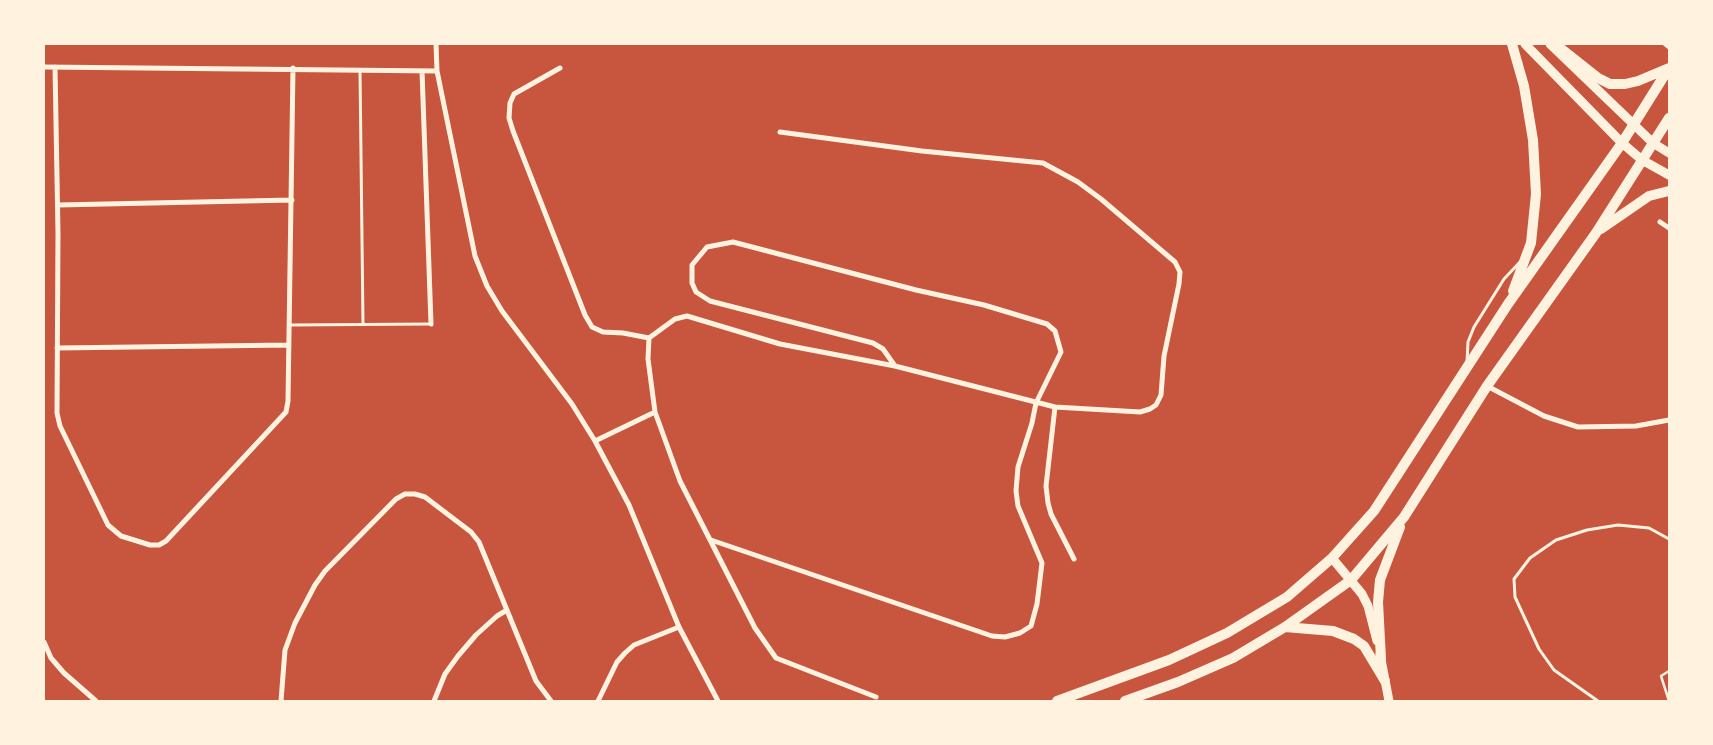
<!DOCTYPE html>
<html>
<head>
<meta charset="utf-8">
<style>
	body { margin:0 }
	#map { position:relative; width:1713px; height:745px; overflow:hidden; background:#c8553d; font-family:Roboto,sans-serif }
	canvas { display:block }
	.frame { position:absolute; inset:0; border:45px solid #fff3e0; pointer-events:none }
</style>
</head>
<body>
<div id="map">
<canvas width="1713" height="745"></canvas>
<div class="frame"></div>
</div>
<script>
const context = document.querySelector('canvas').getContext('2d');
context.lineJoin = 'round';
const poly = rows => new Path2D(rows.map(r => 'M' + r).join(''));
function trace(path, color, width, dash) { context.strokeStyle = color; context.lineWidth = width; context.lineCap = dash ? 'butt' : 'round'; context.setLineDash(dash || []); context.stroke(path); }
trace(poly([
	[1669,671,1661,676,1669,701]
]), '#fff3e0', 2.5);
trace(poly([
	[1664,44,1669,48],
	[360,71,363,324],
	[290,325,431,324],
	[1467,362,1468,342,1474,327,1504,279,1520,262],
	[1598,701,1554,670,1539,649,1515,597,1514,579,1530,558,1556,540,1587,530,1618,525,1649,528,1669,539]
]), '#fff3e0', 3);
trace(poly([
	[436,44,437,71,475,256,487,286,502,311,572,404,595,441,629,505,679,627,718,701],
	[44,67,437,71],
	[55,67,58,233,57,413,60,426,108,525,121,536,150,545,159,545,166,541,286,412,288,401,293,68],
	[560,68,514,94,510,103,509,118,513,131,585,315,592,327,603,332,623,333,649,338],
	[422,71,431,324],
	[780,132,922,151,1043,163,1078,182,1101,199,1175,262,1180,272,1179,284,1164,356,1161,395,1156,405,1150,409,1140,412,1055,407,895,366,780,344,687,316,675,319,649,338,648,359,655,412,680,481,755,628,776,658,876,697],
	[58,205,292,200],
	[1660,222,1669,228],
	[57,348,289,345],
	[1487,386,1544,416,1578,427,1636,426,1669,420],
	[1055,407,1046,486,1048,503,1051,514,1074,559],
	[595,441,655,412],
	[711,540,992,636,1005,637,1020,633,1031,626,1037,604,1042,563,1018,506,1016,491,1018,467,1032,423,1036,403,1061,352,1055,331,1047,324,984,305,916,290,733,242,707,247,692,265,692,283,696,292,710,301,873,343,883,349,895,366],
	[44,642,51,658,64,673,96,701],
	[281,701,285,650,295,623,315,585,325,571,396,499,405,494,415,494,425,497,471,532,479,542,536,681,551,701],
	[434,701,445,674,458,656,476,635,497,616,507,610],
	[598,701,617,662,625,653,634,645,679,627]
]), '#fff3e0', 5);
trace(poly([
	[1653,143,1669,153],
	[1642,160,1669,175],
	[1332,558,1362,594,1368,606,1377,641],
	[1380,654,1389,701]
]), '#fff3e0', 9);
trace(poly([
	[1525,44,1622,143,1642,160],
	[1550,44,1653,143]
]), '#fff3e0', 9);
trace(poly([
	[1512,44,1524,86,1533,140,1536,194,1531,243,1513,291],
	[1555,44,1598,78,1610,84,1625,84,1638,81,1669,68],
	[1601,229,1649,196,1669,191],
	[1285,627,1333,631,1354,639,1364,646,1385,681],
	[1381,659,1378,602,1380,580,1400,527],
	[1057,701,1169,660,1227,633,1287,597,1332,558,1374,511,1508,304,1622,143,1669,68],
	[1125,701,1178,682,1233,658,1285,627,1351,580,1404,517,1487,386,1596,233,1669,118]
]), '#fff3e0', 10);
</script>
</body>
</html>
